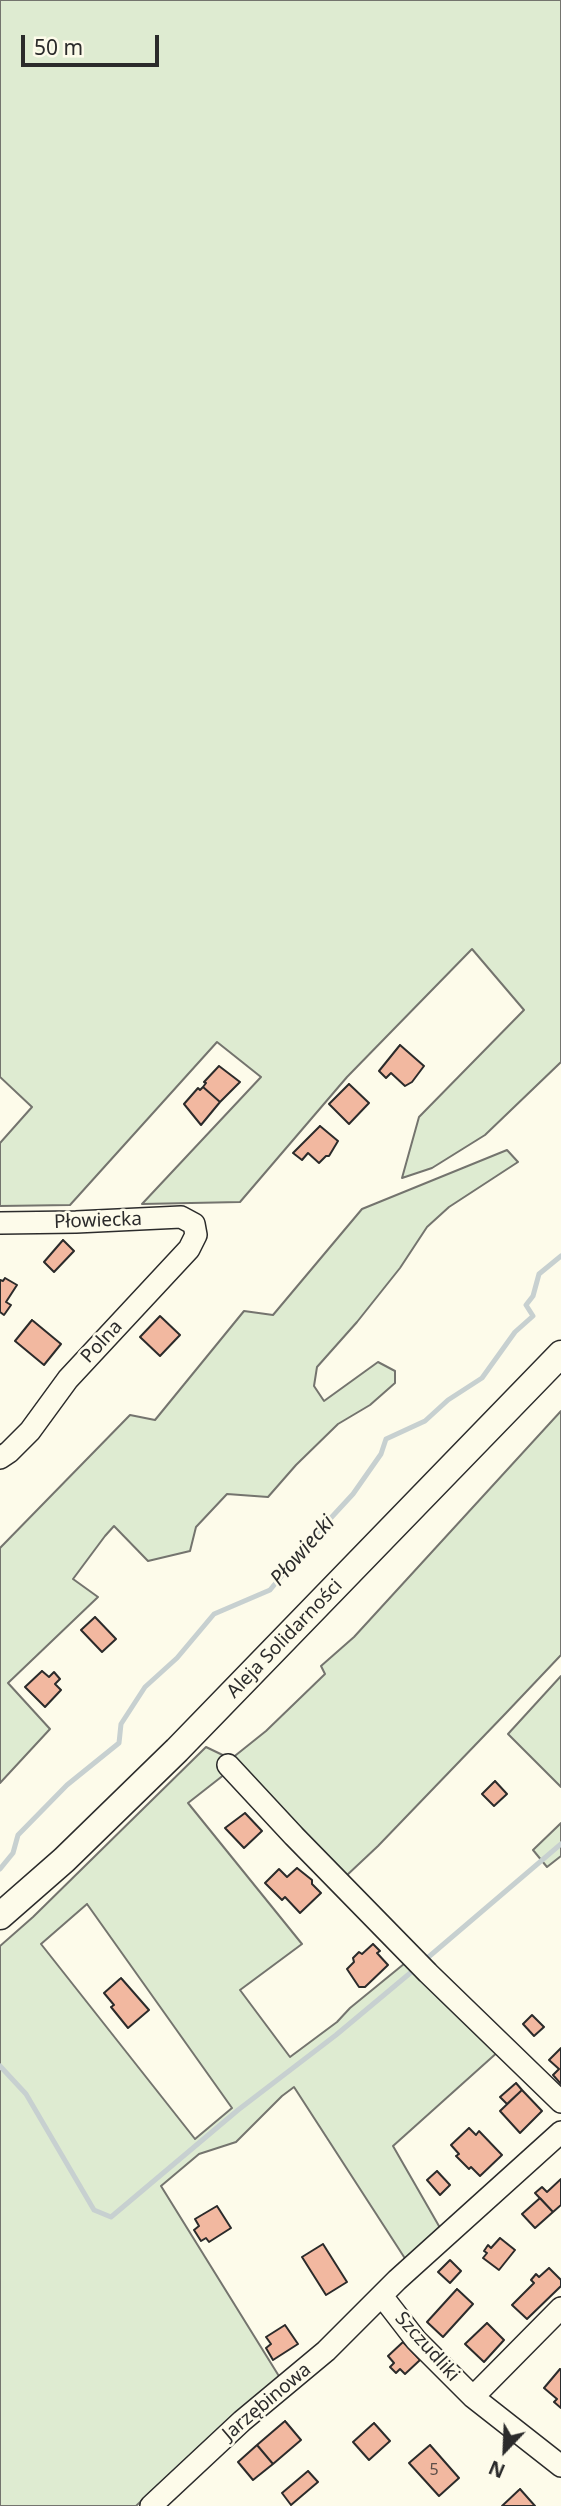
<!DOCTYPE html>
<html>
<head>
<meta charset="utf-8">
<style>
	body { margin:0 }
	#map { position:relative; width:561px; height:2506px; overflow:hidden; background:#fdfbea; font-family:"Noto Sans",sans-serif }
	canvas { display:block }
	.north { position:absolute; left:470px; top:2415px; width:70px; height:70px; -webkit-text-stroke:5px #fdfbea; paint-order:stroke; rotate:203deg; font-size:19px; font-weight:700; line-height:28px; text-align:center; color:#2b2b2b }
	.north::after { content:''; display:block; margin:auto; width:24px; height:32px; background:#2b2b2b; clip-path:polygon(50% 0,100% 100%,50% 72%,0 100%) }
	.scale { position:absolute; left:21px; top:35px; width:138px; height:32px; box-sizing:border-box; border:4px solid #2b2b2b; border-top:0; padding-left:9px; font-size:21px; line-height:24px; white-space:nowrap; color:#2b2b2b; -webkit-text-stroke:5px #fdfbea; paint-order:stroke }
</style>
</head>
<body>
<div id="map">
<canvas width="561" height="2506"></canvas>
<div class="north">N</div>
<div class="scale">50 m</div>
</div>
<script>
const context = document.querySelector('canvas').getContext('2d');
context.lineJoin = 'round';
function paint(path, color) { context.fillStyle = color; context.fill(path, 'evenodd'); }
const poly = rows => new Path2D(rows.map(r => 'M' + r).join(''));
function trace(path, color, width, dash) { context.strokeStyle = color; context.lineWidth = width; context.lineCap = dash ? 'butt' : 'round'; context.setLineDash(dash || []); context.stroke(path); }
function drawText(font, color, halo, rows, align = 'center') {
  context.font = font + ' "Noto Sans",sans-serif'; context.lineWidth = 5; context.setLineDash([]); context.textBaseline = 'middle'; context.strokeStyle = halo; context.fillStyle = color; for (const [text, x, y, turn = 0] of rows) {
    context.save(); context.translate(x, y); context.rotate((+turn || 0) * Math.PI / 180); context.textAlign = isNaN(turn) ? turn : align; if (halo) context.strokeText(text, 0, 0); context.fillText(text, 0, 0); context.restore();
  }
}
const green = poly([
	[0,0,561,0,561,1062,485,1135,432,1168,402,1178,419,1117,524,1010,472,949,347,1077,240,1202,142,1204,261,1077,217,1042,70,1205,0,1206,0,1143,32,1107,0,1077,0,0],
	[507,1150,518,1162,449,1207,427,1227,400,1268,357,1322,317,1367,314,1386,324,1401,378,1362,395,1371,395,1383,370,1405,338,1424,296,1465,268,1497,227,1494,196,1527,190,1551,148,1561,114,1526,105,1536,73,1579,98,1597,8,1683,50,1729,0,1783,0,1548,130,1415,155,1420,244,1311,273,1315,362,1209,507,1150],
	[561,1411,561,1655,506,1713,378,1846,345,1877,225,1774,188,1803,302,1944,240,1990,290,2057,337,2022,350,2008,410,1959,500,2050,393,2146,443,2233,406,2260,294,2087,282,2096,236,2142,199,2154,161,2186,282,2381,200,2446,136,2506,0,2506,0,1946,33,1917,206,1747,231,1759,266,1731,325,1674,321,1666,354,1637,561,1411],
	[87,1904,232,2108,195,2139,41,1944,87,1904],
	[561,1676,561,1787,508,1734,561,1676],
	[561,1823,561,1856,547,1867,533,1850,561,1823]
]);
paint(green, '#deebd1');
trace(green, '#74746e', 2);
trace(poly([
	[0,1869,13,1853,18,1835,67,1785,119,1743,121,1724,145,1687,177,1658,214,1614,270,1590,317,1533,353,1494,381,1454,386,1439,425,1421,448,1400,482,1378,515,1332,533,1316,526,1305,533,1296,539,1274,561,1256],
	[425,1960,561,1844],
	[0,2066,26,2094,94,2210,111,2217,238,2110,336,2035,415,1969]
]), '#c7d0d0', 5);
const building = poly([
	[400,1045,424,1066,412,1082,405,1086,391,1073,386,1078,379,1071,400,1045],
	[219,1066,240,1082,220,1102,203,1087,206,1083,204,1082,219,1066],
	[349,1084,369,1103,349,1124,329,1104,349,1084],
	[203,1087,220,1102,201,1125,184,1104,198,1088,200,1090,203,1087],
	[320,1126,338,1141,329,1156,326,1156,319,1163,308,1153,302,1160,293,1153,320,1126],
	[63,1240,74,1251,54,1272,44,1262,63,1240],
	[5,1278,17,1285,6,1302,11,1305,4,1315,0,1312,0,1280,3,1281,5,1278],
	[160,1316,180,1335,160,1356,140,1337,160,1316],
	[32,1320,61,1344,44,1365,15,1341,32,1320],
	[95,1617,116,1639,102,1652,81,1630,95,1617],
	[42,1671,49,1677,54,1672,60,1679,55,1684,61,1690,45,1707,25,1687,42,1671],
	[495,1781,507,1794,494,1806,482,1794,495,1781],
	[245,1813,262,1831,244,1848,225,1828,245,1813],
	[297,1868,312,1880,312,1884,321,1893,300,1913,285,1897,282,1900,265,1883,279,1869,287,1877,297,1868],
	[373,1944,380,1951,377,1953,388,1965,365,1987,359,1987,347,1969,354,1962,353,1958,359,1952,362,1954,373,1944],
	[121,1978,149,2010,128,2028,111,2007,114,2005,104,1993,121,1978],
	[532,2015,544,2027,534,2036,523,2024,532,2015],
	[561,2048,561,2084,553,2075,559,2069,549,2060,561,2048],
	[516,2083,522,2090,507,2104,500,2097,516,2083],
	[522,2090,542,2111,520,2133,500,2111,522,2090],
	[469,2128,476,2135,479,2131,502,2155,480,2176,471,2167,469,2169,456,2156,459,2154,451,2145,469,2128],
	[437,2171,450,2185,440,2195,427,2180,437,2171],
	[561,2179,561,2205,553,2212,535,2193,542,2187,547,2192,561,2179],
	[540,2198,553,2212,535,2228,522,2214,540,2198],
	[217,2206,231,2228,209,2242,206,2238,201,2241,194,2230,199,2226,195,2219,217,2206],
	[500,2238,515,2250,499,2270,483,2258,487,2253,484,2251,488,2245,491,2248,500,2238],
	[323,2244,347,2282,326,2295,302,2257,323,2244],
	[450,2260,461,2271,450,2283,438,2272,450,2260],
	[549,2268,561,2280,561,2286,527,2319,512,2305,534,2283,531,2280,536,2274,539,2277,549,2268],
	[457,2289,473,2304,443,2337,427,2322,457,2289],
	[487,2323,504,2340,484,2362,465,2344,487,2323],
	[285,2325,298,2344,273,2360,266,2348,271,2344,266,2337,285,2325],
	[403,2342,420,2360,405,2374,400,2369,396,2373,390,2367,394,2363,388,2356,403,2342],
	[560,2369,561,2370,561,2408,554,2402,557,2399,544,2388,560,2369],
	[285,2421,301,2440,273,2464,257,2445,285,2421],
	[374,2423,390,2441,369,2460,353,2442,374,2423],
	[257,2445,273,2464,253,2480,238,2462,257,2445],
	[430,2445,459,2478,439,2496,409,2463,430,2445],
	[308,2471,318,2482,291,2505,282,2493,308,2471],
	[520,2489,535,2506,502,2506,520,2489]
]);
paint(building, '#f2b8a0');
trace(building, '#2b2b2b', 2);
const minor = poly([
	[0,1223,76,1222,181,1217,194,1224,196,1235,189,1249,68,1379,30,1431,9,1452,0,1458],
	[228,1765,294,1836,428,1973,561,2102],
	[382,2296,416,2340,473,2397,561,2466],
	[473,2397,561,2308],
	[151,2506,242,2421,326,2351,397,2280,561,2132]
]);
const major = poly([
	[0,1916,64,1860,177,1750,561,1354]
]);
trace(minor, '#2b2b2b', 24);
trace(major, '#2b2b2b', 29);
trace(minor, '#fdfbea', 21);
trace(major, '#fdfbea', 26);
drawText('16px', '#5d4e48', null, [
	["5",434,2470]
]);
drawText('19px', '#2b2b2b', '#fdfbea', [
	["Płowiecka",98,1221,-2],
	["Polna",102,1342,-47],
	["Aleja Solidarności",285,1639,-46],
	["Szczudliki",427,2347,48],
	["Jarzębinowa",267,2402,-40]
]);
drawText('italic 21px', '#2b2b2b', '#fdfbea', [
	["Płowiecki",303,1551,-49]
]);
</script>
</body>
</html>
